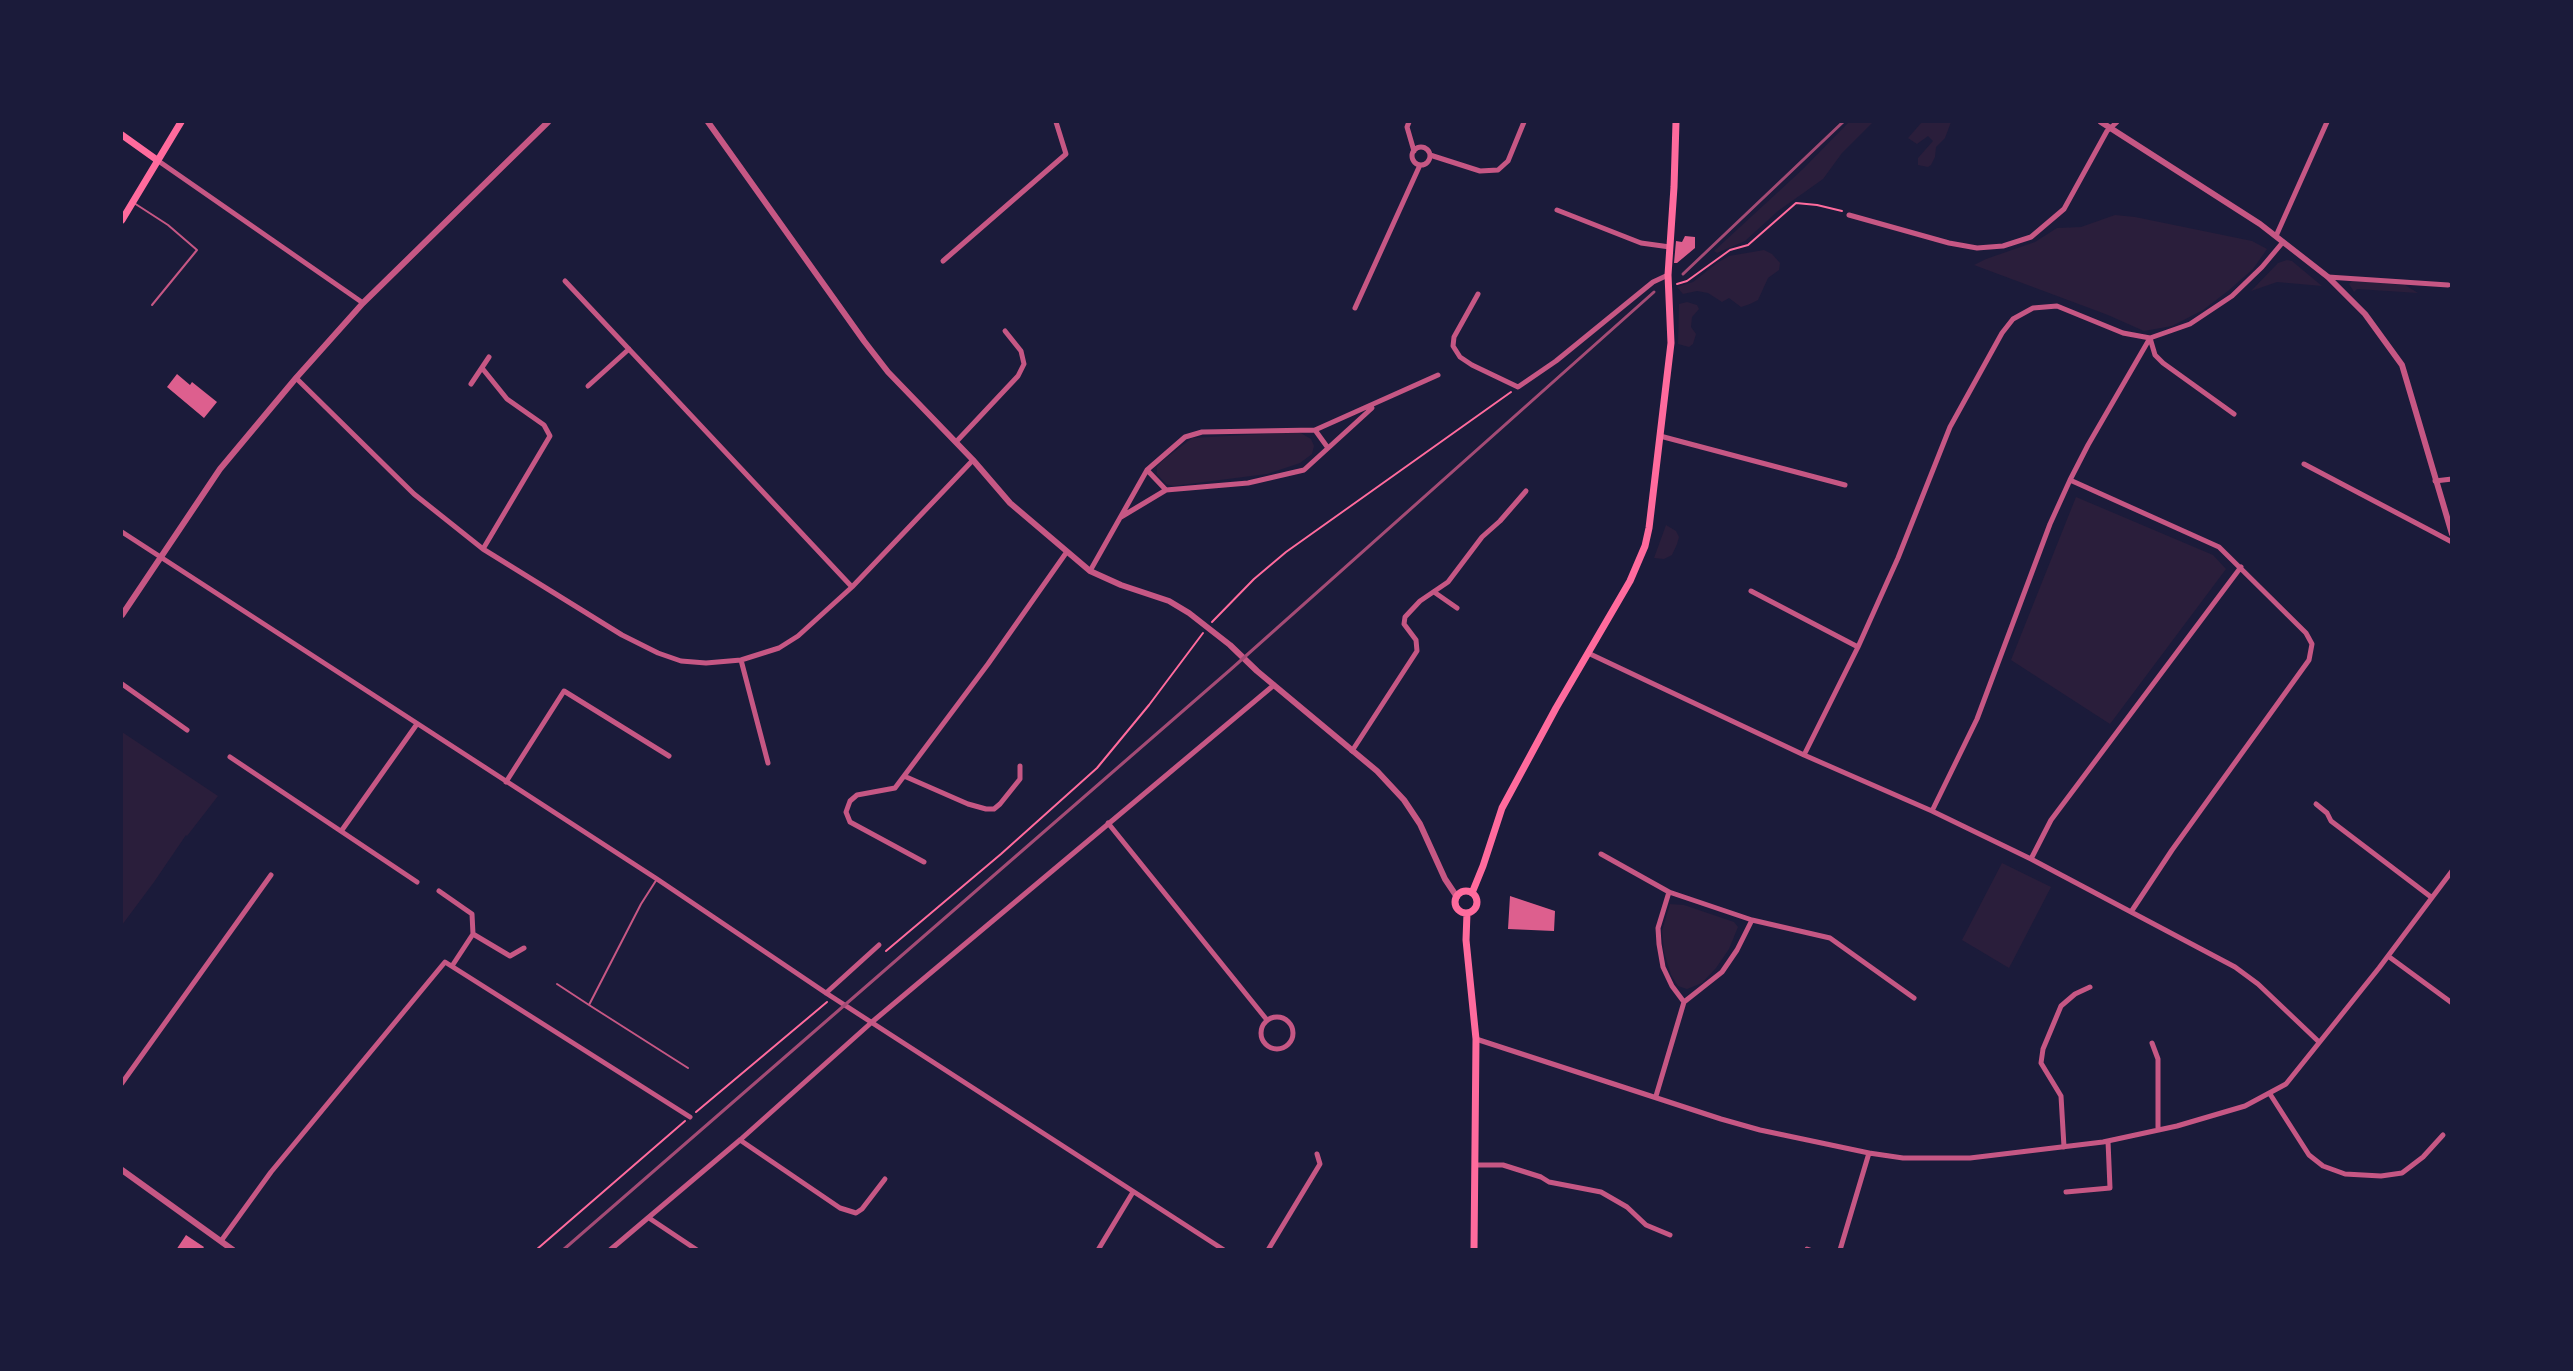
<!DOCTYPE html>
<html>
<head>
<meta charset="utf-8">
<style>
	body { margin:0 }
	#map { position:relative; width:2573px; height:1371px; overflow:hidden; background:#1b1b3a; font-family:Raleway,sans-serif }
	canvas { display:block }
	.frame { position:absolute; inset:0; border:123px solid #1b1b3a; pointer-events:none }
</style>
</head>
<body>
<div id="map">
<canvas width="2573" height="1371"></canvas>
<div class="frame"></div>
</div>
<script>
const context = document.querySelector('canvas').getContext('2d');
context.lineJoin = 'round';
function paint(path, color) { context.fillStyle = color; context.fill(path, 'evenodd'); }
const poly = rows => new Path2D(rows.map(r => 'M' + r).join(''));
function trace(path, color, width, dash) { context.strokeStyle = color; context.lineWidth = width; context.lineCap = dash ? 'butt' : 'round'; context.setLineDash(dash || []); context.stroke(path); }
paint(poly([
	[1849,122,1873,122,1842,153,1823,179,1778,211,1745,241,1717,253,1714,251,1803,169],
	[1922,122,1951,122,1945,138,1936,147,1935,157,1931,165,1928,167,1918,165,1918,158,1933,141,1928,136,1917,144,1908,138],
	[2115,215,2135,217,2252,241,2267,249,2253,269,2228,291,2203,310,2172,326,2144,331,2108,315,1974,265,1986,259,2035,242,2057,228,2081,227],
	[1764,250,1772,254,1780,263,1779,270,1768,278,1758,300,1750,304,1741,307,1729,298,1722,302,1708,293,1697,291,1683,294,1677,287,1693,282,1717,263,1729,256],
	[2287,260,2292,261,2322,286,2277,282,2251,291,2278,263],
	[2352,281,2405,285,2418,293,2357,289,2354,292,2349,284],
	[1687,302,1697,305,1699,309,1692,317,1691,327,1696,334,1693,344,1689,347,1678,344,1679,304],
	[1299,432,1311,439,1314,446,1312,454,1300,463,1267,474,1173,486,1166,484,1157,474,1157,467,1161,462,1192,438],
	[2076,497,2213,555,2226,569,2110,724,2011,660],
	[1666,525,1676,531,1679,537,1677,544,1672,555,1664,559,1654,558],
	[122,732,218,796,187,836,186,835,154,882,122,925],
	[2002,863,2051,887,2009,968,1962,940],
	[1670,904,1684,905,1734,922,1738,927,1729,949,1716,968,1702,983,1687,989,1678,986,1671,975,1664,952,1662,931]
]), '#2a1e3b');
paint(poly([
	[1685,236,1695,237,1695,248,1677,263,1674,263,1676,241,1682,242],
	[177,374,190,385,192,382,217,402,204,418,167,387],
	[1510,896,1555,911,1554,931,1508,929],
	[186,1235,204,1247,202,1250,176,1250]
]), '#dd5f8e');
trace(poly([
	[1677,284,1687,281,1730,250,1748,245,1796,203,1817,205,1842,211],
	[1212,622,1254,579,1286,552,1511,392],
	[886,951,1001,854,1097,768,1149,705,1203,633],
	[696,1112,827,1002],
	[536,1250,685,1121]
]), '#ff6b9d', 2);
trace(poly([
	[134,203,168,225,197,250,152,305],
	[657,879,641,904,589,1005,688,1068],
	[557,984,589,1005]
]), '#c65784', 2);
trace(poly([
	[1409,122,1407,127,1414,151],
	'1412 156a9 9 0 1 1 18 0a9 9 0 1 1-18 0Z',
	[1430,155,1480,171,1498,170,1508,161,1524,122],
	[157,160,363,303],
	[1557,210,1641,243,1670,247],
	[1849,215,1949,243,1977,248,2003,246,2031,237,2064,209,2107,131,2117,122],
	[2276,236,2327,122],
	[943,261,1066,154,1056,122],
	[2328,277,2448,285],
	[565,281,852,587],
	[1478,294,1454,337,1453,346,1460,357,1472,365,1518,387,1556,361,1653,282,1668,275],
	[1355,308,1420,165],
	[482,368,507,399,544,425,550,436,483,549],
	[296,378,414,494,483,549,622,635,658,653,681,661,706,663,741,660,779,648,798,636,852,587,973,460],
	[471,384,489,357],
	[588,386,629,349],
	[1315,430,1328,448],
	[1660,436,1845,485],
	[956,442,1018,376,1024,364,1021,351,1005,331],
	[2304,464,2452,542],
	[1147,470,1166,490],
	[2070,480,2219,547,2306,633,2312,644,2309,660,2172,850,2131,912],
	[2435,481,2452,479],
	[1121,517,1166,490,1248,483,1304,470,1372,408],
	[122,532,657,879,826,993,1224,1250],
	[1090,571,1147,470,1185,437,1202,432,1315,430,1438,375],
	[1751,591,1858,647],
	[1434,592,1457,608],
	[1588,653,1804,755,1932,811,2031,859,2235,967,2258,984,2319,1042],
	[741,660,768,763],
	[122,684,187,730],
	[1352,751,1417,651,1416,640,1404,624,1405,617,1420,601,1448,582,1482,537,1500,521,1526,491],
	[1804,755,1858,647,1898,558,1950,427,2002,333,2013,319,2033,308,2057,306,2123,333,2150,338,2155,355,2163,363,2234,414],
	[230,757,417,882],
	[904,776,968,804,986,809,994,809,1000,804,1020,779,1020,766],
	[506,782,564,691,669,756],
	[2316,804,2327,813,2331,821,2431,897],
	[1932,811,1977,719,2050,524,2070,480,2088,445,2150,338,2190,324,2232,296,2262,267,2283,242],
	[1108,823,1267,1020],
	[342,830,417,724],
	[1601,854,1669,892,1752,920,1830,938,1914,998],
	[2031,859,2051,820,2241,567],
	[924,862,850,822,846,812,850,801,857,795,895,788,988,664,1066,553],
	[439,891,472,914,473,934,452,966],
	[473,934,510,956,524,948],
	[2388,956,2452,1003],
	[826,993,879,945],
	[1684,1002,1722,972,1737,950,1752,920],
	'1261 1033a16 16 0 1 1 32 0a16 16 0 1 1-32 0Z',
	[1476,1039,1721,1119,1760,1130,1869,1153,1903,1158,1970,1158,2103,1142,2177,1126,2245,1106,2286,1084,2379,968,2452,871],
	[2152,1043,2158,1059,2158,1130],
	[122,1083,271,875],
	[2270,1094,2309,1155,2323,1166,2345,1174,2381,1176,2402,1173,2423,1157,2443,1135],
	[1656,1096,1684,1002,1672,986,1663,967,1659,944,1658,928,1669,892],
	[740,1140,840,1208,856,1213,862,1209,885,1179],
	[2064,1147,2061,1096,2041,1063,2043,1049,2061,1006,2075,994,2090,987],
	[1475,1165,1503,1165,1541,1177,1549,1182,1601,1192,1627,1207,1646,1225,1670,1235],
	[2066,1192,2110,1188,2108,1141],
	[649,1218,697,1250],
	[221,1241,271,1172,445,962,690,1117],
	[1807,1249,1810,1250],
	[610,1250,740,1140,872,1022,1274,685],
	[1098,1250,1133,1192],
	[1268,1250,1320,1164,1317,1154],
	[1840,1250,1869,1153]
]), '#c65784', 5);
trace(poly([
	[708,122,864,341,888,372,973,460,1010,503,1090,571,1121,585,1169,601,1189,613,1230,645,1257,671,1377,771,1404,800,1420,824,1445,879,1457,897],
	[2101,122,2260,224,2328,277,2365,314,2402,365,2452,534],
	[122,615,220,469,296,378,363,303,548,122],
	[122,1170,233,1250]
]), '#c65784', 6);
trace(poly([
	[122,135,157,160],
	[122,220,181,122],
	'1455 902a11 11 0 1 1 22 0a11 11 0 1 1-22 0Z',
	[1472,893,1483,866,1502,808,1556,708,1630,581,1645,546,1649,528,1671,343,1668,275,1674,187,1676,122],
	[1467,913,1466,940,1476,1039,1474,1250]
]), '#ff6b9d', 7);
trace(poly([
	[1683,274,1843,122],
	[563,1250,1230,670,1654,292]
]), '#a44b75', 3);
</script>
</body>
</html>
